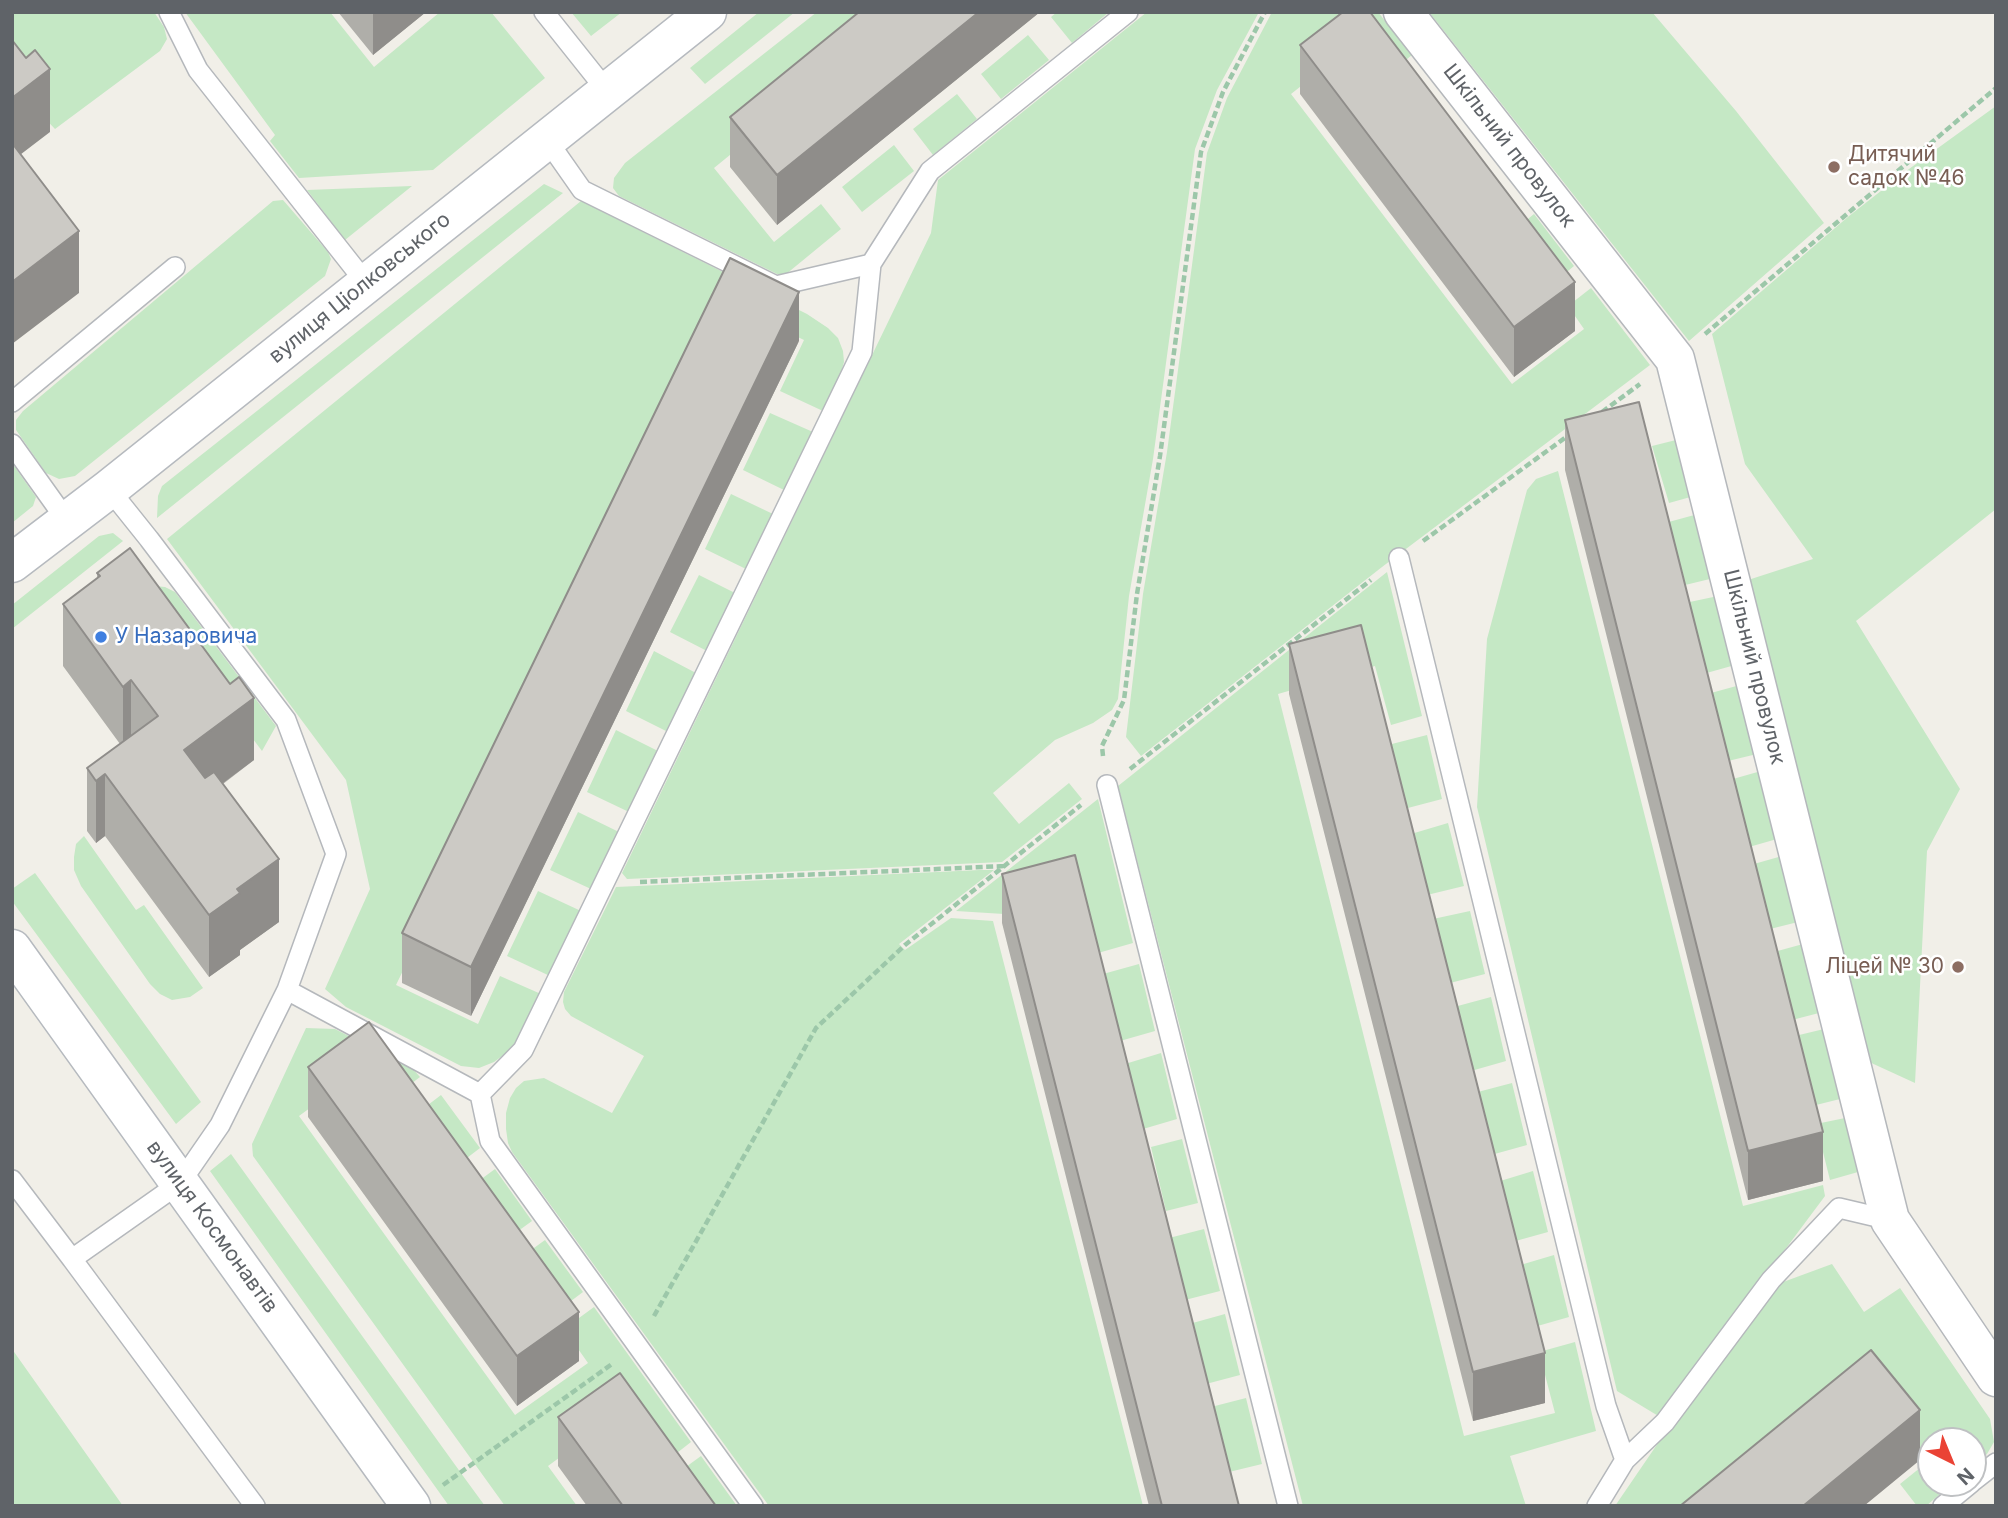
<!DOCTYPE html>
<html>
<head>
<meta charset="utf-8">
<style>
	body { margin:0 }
	#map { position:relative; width:2008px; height:1518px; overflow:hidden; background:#f1efe8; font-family:Inter,sans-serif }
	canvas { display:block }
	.frame { position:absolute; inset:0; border:14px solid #5f6368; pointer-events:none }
	.north { position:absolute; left:1917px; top:1427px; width:70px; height:70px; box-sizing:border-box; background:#fff; border:2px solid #bfc1c3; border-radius:50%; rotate:137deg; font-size:19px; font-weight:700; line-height:28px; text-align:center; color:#5f6368 }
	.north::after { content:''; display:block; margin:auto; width:24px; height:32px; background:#ea4335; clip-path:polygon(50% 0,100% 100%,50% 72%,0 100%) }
</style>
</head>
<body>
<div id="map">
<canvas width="2008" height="1518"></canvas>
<div class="frame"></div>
<div class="north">N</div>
</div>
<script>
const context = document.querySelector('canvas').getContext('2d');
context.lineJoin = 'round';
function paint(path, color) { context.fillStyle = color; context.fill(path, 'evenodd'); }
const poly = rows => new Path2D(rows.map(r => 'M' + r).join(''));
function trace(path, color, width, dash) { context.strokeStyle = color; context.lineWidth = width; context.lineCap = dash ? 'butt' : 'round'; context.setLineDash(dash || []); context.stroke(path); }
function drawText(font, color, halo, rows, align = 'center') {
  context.font = font + ' Inter,sans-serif'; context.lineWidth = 5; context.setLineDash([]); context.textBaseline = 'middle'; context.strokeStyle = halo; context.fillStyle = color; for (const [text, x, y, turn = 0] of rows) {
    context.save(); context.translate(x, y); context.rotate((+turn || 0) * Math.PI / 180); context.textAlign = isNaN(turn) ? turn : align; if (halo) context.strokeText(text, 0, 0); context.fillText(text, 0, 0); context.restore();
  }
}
paint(poly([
	[12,12,154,12,164,27,167,39,160,51,55,129,12,84],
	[185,12,330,12,374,67,440,12,491,12,545,78,433,170,299,178,270,141,275,135],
	[571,12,622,12,591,36],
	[759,12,795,12,705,84,690,68],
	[817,12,905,12,714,168,774,242,821,204,841,229,785,275,777,274,619,196,613,188,614,178,625,163],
	[1057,12,1109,12,1072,43,1051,17],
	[1147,12,1259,12,1217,90,1195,149,1153,459,1129,596,1118,699,1112,710,1093,723,1055,740,993,793,1019,824,1069,783,1082,799,1002,862,627,879,622,873,931,233,938,180],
	[1272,12,1378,12,1412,55,1391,72,1363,37,1291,94,1512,384,1584,329,1568,306,1591,288,1650,365,1382,567,1141,756,1126,737,1143,594,1167,452,1207,153,1227,98],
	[1429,12,1652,12,1736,111,1824,223,1689,341],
	[1028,35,1049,60,1001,99,981,74],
	[957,94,977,119,933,155,913,129],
	[1996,106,1996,509,1856,621,1960,789,1927,851,1915,1083,1867,1061,1748,580,1813,559,1745,464,1712,334,1849,216,1909,169],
	[894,145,914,171,862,212,842,187],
	[544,184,563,193,157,518,158,496,162,486],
	[412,186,345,240,307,190],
	[283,200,328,252,331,259,325,276,75,476,59,479,46,473,16,430,16,420,23,411,273,201],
	[581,201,807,314,828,328,838,338,843,351,844,362,840,376,823,411,780,391,804,340,727,303,396,985,478,1024,500,976,541,994,522,1033,509,1051,494,1062,479,1068,461,1066,346,1007,325,989,370,889,346,780,167,539],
	[1534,214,1574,266,1551,285,1511,233],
	[770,413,813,432,784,490,743,470],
	[1680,439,1694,496,1669,503,1652,446],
	[12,463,36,497,33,506,12,523],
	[1558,471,1743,1206,1823,1185,1825,1196,1660,1417,1617,1391,1477,807,1487,639,1527,490,1536,479],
	[731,494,773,514,746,569,705,549],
	[1698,514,1714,578,1681,586,1665,523],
	[113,533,123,541,12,629,12,605,99,536],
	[1387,572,1422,716,1391,725,1375,666,1278,694,1464,1436,1555,1413,1539,1352,1575,1342,1596,1431,1510,1456,1526,1506,1303,1506,1118,786],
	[699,575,735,593,707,651,670,632],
	[155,586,165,587,175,592,276,726,262,751,244,727],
	[1718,596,1735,665,1703,674,1685,603],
	[654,651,696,673,668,732,626,711],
	[1740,685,1757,754,1728,761,1711,693],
	[616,730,658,751,629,812,587,792],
	[1427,735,1442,799,1404,809,1388,745],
	[1761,771,1777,839,1749,847,1733,779],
	[1098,799,1133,943,1098,953,1004,914,956,911],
	[578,812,619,832,591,889,550,870],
	[1448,823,1464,886,1427,895,1411,834],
	[84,836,136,910,144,905,203,988,190,997,172,1000,160,994,150,984,81,886,74,870,74,857,76,844],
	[1782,856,1798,922,1770,929,1754,864],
	[980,870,994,870,899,944,905,950,951,918,993,921,1143,1506,769,1506,512,1152,508,1143,506,1129,506,1113,510,1098,516,1088,524,1081,544,1078,612,1113,644,1056,571,1016,565,1009,563,1002,564,992,616,887],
	[35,873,201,1102,176,1124,12,901,12,889],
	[538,891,581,911,550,976,507,956],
	[1470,911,1485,974,1450,983,1433,919],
	[1803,944,1819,1013,1792,1020,1774,952],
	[1139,964,1155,1031,1120,1041,1103,974],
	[1491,997,1506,1061,1471,1071,1454,1007],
	[306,1028,335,1029,413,1069,420,1077,395,1096,370,1064,299,1116,515,1415,588,1363,564,1329,594,1307,691,1442,659,1467,620,1413,548,1466,577,1506,505,1506,253,1156,252,1144],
	[1824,1029,1840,1099,1812,1106,1795,1036],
	[1161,1053,1177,1119,1143,1129,1125,1064],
	[1512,1083,1527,1145,1491,1155,1474,1093],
	[441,1095,480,1148,450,1171,411,1118],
	[1845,1118,1858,1172,1830,1180,1816,1124],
	[1182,1139,1198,1203,1166,1211,1151,1147],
	[231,1154,466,1480,485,1506,449,1506,210,1171],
	[495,1169,532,1221,503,1242,465,1191],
	[1533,1171,1548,1232,1512,1242,1497,1182],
	[1204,1229,1220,1291,1185,1300,1169,1238],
	[545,1240,583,1292,555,1313,516,1261],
	[1554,1255,1569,1317,1534,1327,1517,1266],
	[1832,1264,1864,1312,1900,1288,1990,1419,1994,1442,1987,1454,1973,1466,1973,1441,1931,1441,1931,1483,1953,1483,1926,1506,1917,1506,1900,1484,1926,1463,1869,1393,1732,1506,1615,1506,1669,1427,1775,1285],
	[1225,1314,1240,1375,1206,1384,1189,1324],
	[12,1349,123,1506,12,1506],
	[1246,1398,1262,1464,1229,1472,1211,1407],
	[701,1456,737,1506,688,1506,668,1480]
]), '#c5e8c5');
const lane = poly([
	[169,12,198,70,366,283],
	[544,12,607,91],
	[547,140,582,190,776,286,871,264],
	[12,402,175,267],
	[12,444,67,521],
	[109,489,149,539,286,720,336,854,287,990,220,1125,180,1183,72,1259,255,1506],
	[1399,558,1606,1406,1625,1460],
	[1107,785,1288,1506],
	[287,990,480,1094],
	[12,1180,72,1259],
	[1973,1481,1996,1463],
	[753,1506,490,1141,480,1094,523,1050,862,352,871,264,930,171,1128,12],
	[1597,1506,1625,1460,1665,1422,1771,1280,1839,1208,1890,1220],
	[1943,1506,1971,1483]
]);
const street = poly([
	[1403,12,1675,359,1890,1220,1996,1377]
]);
const secondary = poly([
	[12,563,109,489,707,12],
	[12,949,411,1506]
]);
trace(lane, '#b5b8bc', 22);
trace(street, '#b5b8bc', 41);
trace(secondary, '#b6babf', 41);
trace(poly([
	[1705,334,1996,88],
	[1602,412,1640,384],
	[1423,541,1569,435],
	[1103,756,1102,746,1124,700,1137,594,1160,456,1201,152,1223,92,1265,12],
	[1130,769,1371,580],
	[640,882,1006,866],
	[654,1316,816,1028,905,945,1081,805],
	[443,1485,612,1364]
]), '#9cc7a9', 4.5, [7, 3.5]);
trace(lane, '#fff', 19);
trace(street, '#fff', 38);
trace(secondary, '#fff', 38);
paint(poly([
	[338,12,426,12,373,55],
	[859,12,1040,12,777,225,730,167,730,117],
	[1300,45,1575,331,1514,377,1300,94],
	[799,341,471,1016,402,983,402,933],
	[1565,420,1823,1181,1748,1200,1565,470],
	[97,573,254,760,223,784,279,922,240,950,240,955,209,977,105,836,96,843,87,831,87,768,120,744,63,666,63,604,97,579],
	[1289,644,1545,1403,1473,1421,1289,694],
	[1996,855,1996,896,1994,893,1994,857],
	[1002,874,1239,1506,1149,1506,1002,923],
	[308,1067,579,1361,517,1406,308,1117],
	[558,1417,716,1506,587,1506,558,1466]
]), '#afaea9');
paint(poly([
	[373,12,426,12,373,55],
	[979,12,1040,12,777,225,777,175],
	[50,69,50,132,12,161,12,98],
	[79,231,79,293,12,344,12,282],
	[1575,282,1575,331,1514,377,1514,327],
	[799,292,799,341,471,1016,471,967],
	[131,680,131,742,123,749,123,687],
	[254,698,254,760,184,812,184,750],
	[105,774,105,836,96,843,96,781],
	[279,859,279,922,240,950,240,955,209,977,209,915,237,889],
	[1823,1132,1823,1181,1748,1200,1748,1151],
	[579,1312,579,1361,517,1406,517,1356],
	[1545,1353,1545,1403,1473,1421,1473,1372],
	[1920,1410,1920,1460,1864,1506,1803,1506]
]), '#8f8d8a');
const building = poly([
	[859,12,979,12,777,175,730,117,859,12],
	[1343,12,1370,12,1575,282,1514,327,1300,45,1343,12],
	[12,40,26,58,35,50,50,69,12,98,12,40],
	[12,143,79,231,12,282,12,143],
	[730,258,799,292,471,967,402,933,730,258],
	[1639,402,1823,1132,1748,1151,1565,420,1639,402],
	[130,548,230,684,239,677,254,698,184,750,205,778,214,772,279,859,237,889,240,893,209,915,105,774,96,781,87,768,158,716,131,680,123,687,63,604,100,576,97,573,130,548],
	[1361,625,1545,1353,1473,1372,1289,644,1361,625],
	[1075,855,1239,1506,1162,1506,1002,874,1075,855],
	[369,1022,579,1312,517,1356,308,1067,369,1022],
	[1871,1350,1920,1410,1803,1506,1680,1506,1871,1350],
	[620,1373,716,1506,623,1506,558,1417,620,1373]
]);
paint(building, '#cccac5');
trace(building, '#8f8d8a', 2);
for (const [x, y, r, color] of [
	[1834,167,7,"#8d6e63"],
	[101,637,7,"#3f7fe0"],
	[1958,967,7,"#8d6e63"]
]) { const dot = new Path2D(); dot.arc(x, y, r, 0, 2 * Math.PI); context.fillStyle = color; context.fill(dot); trace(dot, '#fff', 2.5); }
drawText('21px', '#5f6368', '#fff', [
	["Шкільний провулок",1509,146,52],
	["вулиця Ціолковського",360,288,-39],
	["Шкільний провулок",1754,667,76],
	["вулиця Космонавтів",212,1227,54]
]);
drawText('21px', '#785e54', '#fff', [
	["Дитячий",1848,155],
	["садок №46",1848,179],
	["Ліцей № 30",1944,967,"right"]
], 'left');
drawText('21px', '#366cbe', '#fff', [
	["У Назаровича",115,637]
], 'left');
</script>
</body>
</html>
